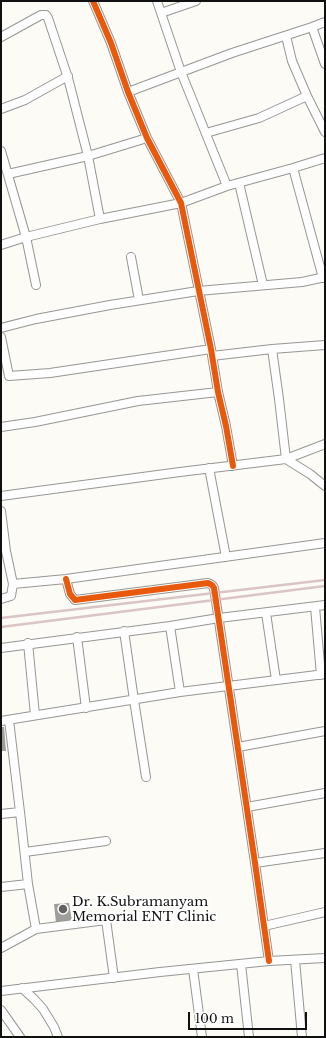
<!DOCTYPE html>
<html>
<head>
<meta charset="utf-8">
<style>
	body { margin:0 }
	#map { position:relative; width:326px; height:1038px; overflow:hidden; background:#fcfbf6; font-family:"Libre Baskerville",serif }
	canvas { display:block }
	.frame { position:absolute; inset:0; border:2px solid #101010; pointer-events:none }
	.scale { position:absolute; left:188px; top:1012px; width:119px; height:18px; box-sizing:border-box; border:2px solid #101010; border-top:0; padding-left:5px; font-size:12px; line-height:14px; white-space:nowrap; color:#101010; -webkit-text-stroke:3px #fff; paint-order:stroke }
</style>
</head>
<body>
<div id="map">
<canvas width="326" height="1038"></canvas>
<div class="frame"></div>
<div class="scale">100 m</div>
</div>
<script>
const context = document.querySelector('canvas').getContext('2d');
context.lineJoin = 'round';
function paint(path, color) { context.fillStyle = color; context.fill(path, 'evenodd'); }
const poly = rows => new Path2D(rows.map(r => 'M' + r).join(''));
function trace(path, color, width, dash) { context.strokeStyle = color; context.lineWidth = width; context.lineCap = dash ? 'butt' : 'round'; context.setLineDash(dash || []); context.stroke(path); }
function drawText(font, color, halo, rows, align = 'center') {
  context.font = font + ' "Libre Baskerville",serif'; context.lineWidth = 4; context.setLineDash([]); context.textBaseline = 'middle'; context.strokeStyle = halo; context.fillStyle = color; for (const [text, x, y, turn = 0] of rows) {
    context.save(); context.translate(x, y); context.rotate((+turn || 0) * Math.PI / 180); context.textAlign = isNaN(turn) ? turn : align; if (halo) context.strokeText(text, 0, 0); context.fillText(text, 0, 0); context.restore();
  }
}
paint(poly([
	[1,727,4,727,6,751,1,751],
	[69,903,72,921,56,923,54,904]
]), '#a09e9b');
const minor = poly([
	[93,1,111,43,128,92,147,138,181,203,211,349,218,392,226,426,233,466],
	[157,1,161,13,196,1],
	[312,27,325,64],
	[286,36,292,61,307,96,325,132],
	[1,37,41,15,46,15,48,18,68,78,88,156,100,219],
	[128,92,232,53,312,27,325,22],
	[1,109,25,100,68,76],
	[206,133,259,118,307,96],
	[1,151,26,237,36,285],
	[293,168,323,278],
	[8,174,88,156,147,138],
	[239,183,263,285],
	[227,186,293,168,325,158],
	[1,245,26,237,100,219,181,203,227,186,181,72,161,13],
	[131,257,139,300],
	[1,328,36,319,110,305,198,291,302,282,325,277],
	[1,337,9,376,50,373,211,349],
	[272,349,279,399,286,459,310,474,325,486],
	[212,356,272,349,325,345],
	[1,427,35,422,138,401,218,392],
	[209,468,226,557],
	[1,496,180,472,286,459,325,444],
	[1,511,6,551,13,584,11,596,1,599],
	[66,579,70,594,75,600,208,583,212,585,214,588,255,863,269,961],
	[13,584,66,579,325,543],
	[315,607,321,675],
	[266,613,276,680],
	[170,626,180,692],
	[124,631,134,700,146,777],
	[77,637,86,708],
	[28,643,35,715],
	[1,648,170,626,219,618,325,605],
	[1,721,180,692,325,674],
	[238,747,325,731],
	[247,807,325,793],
	[1,814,20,812,9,720],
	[25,852,106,841],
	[255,863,325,853],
	[1,887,28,884],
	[264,926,325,912],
	[36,929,106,920,114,978],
	[1,948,36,929,28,884,20,812],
	[295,960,302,1037],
	[241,964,249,1037],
	[193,969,202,1037],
	[22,988,34,999,43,1009,54,1027,58,1037],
	[1,991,160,972,269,961,325,958],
	[1,1010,20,1037]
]);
trace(minor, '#969694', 10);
trace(minor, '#fffefe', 8);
trace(poly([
	[1,618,325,580],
	[1,627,325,586]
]), '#dac5c4', 2.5);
trace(poly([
	[93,1,111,43,128,92,147,138,181,203,211,349,218,392,226,426,233,466],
	[66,579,70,594,75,600,208,583,212,585,214,588,255,863,269,961]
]), '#e8590c', 6);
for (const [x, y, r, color] of [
	[63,909,5,"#636260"]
]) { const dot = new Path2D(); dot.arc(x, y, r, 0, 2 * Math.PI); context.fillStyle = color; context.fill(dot); trace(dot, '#fff', 1.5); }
drawText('13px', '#101010', '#fff', [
	["Dr. K.Subramanyam",72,902],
	["Memorial ENT Clinic",72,917]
], 'left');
</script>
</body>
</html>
